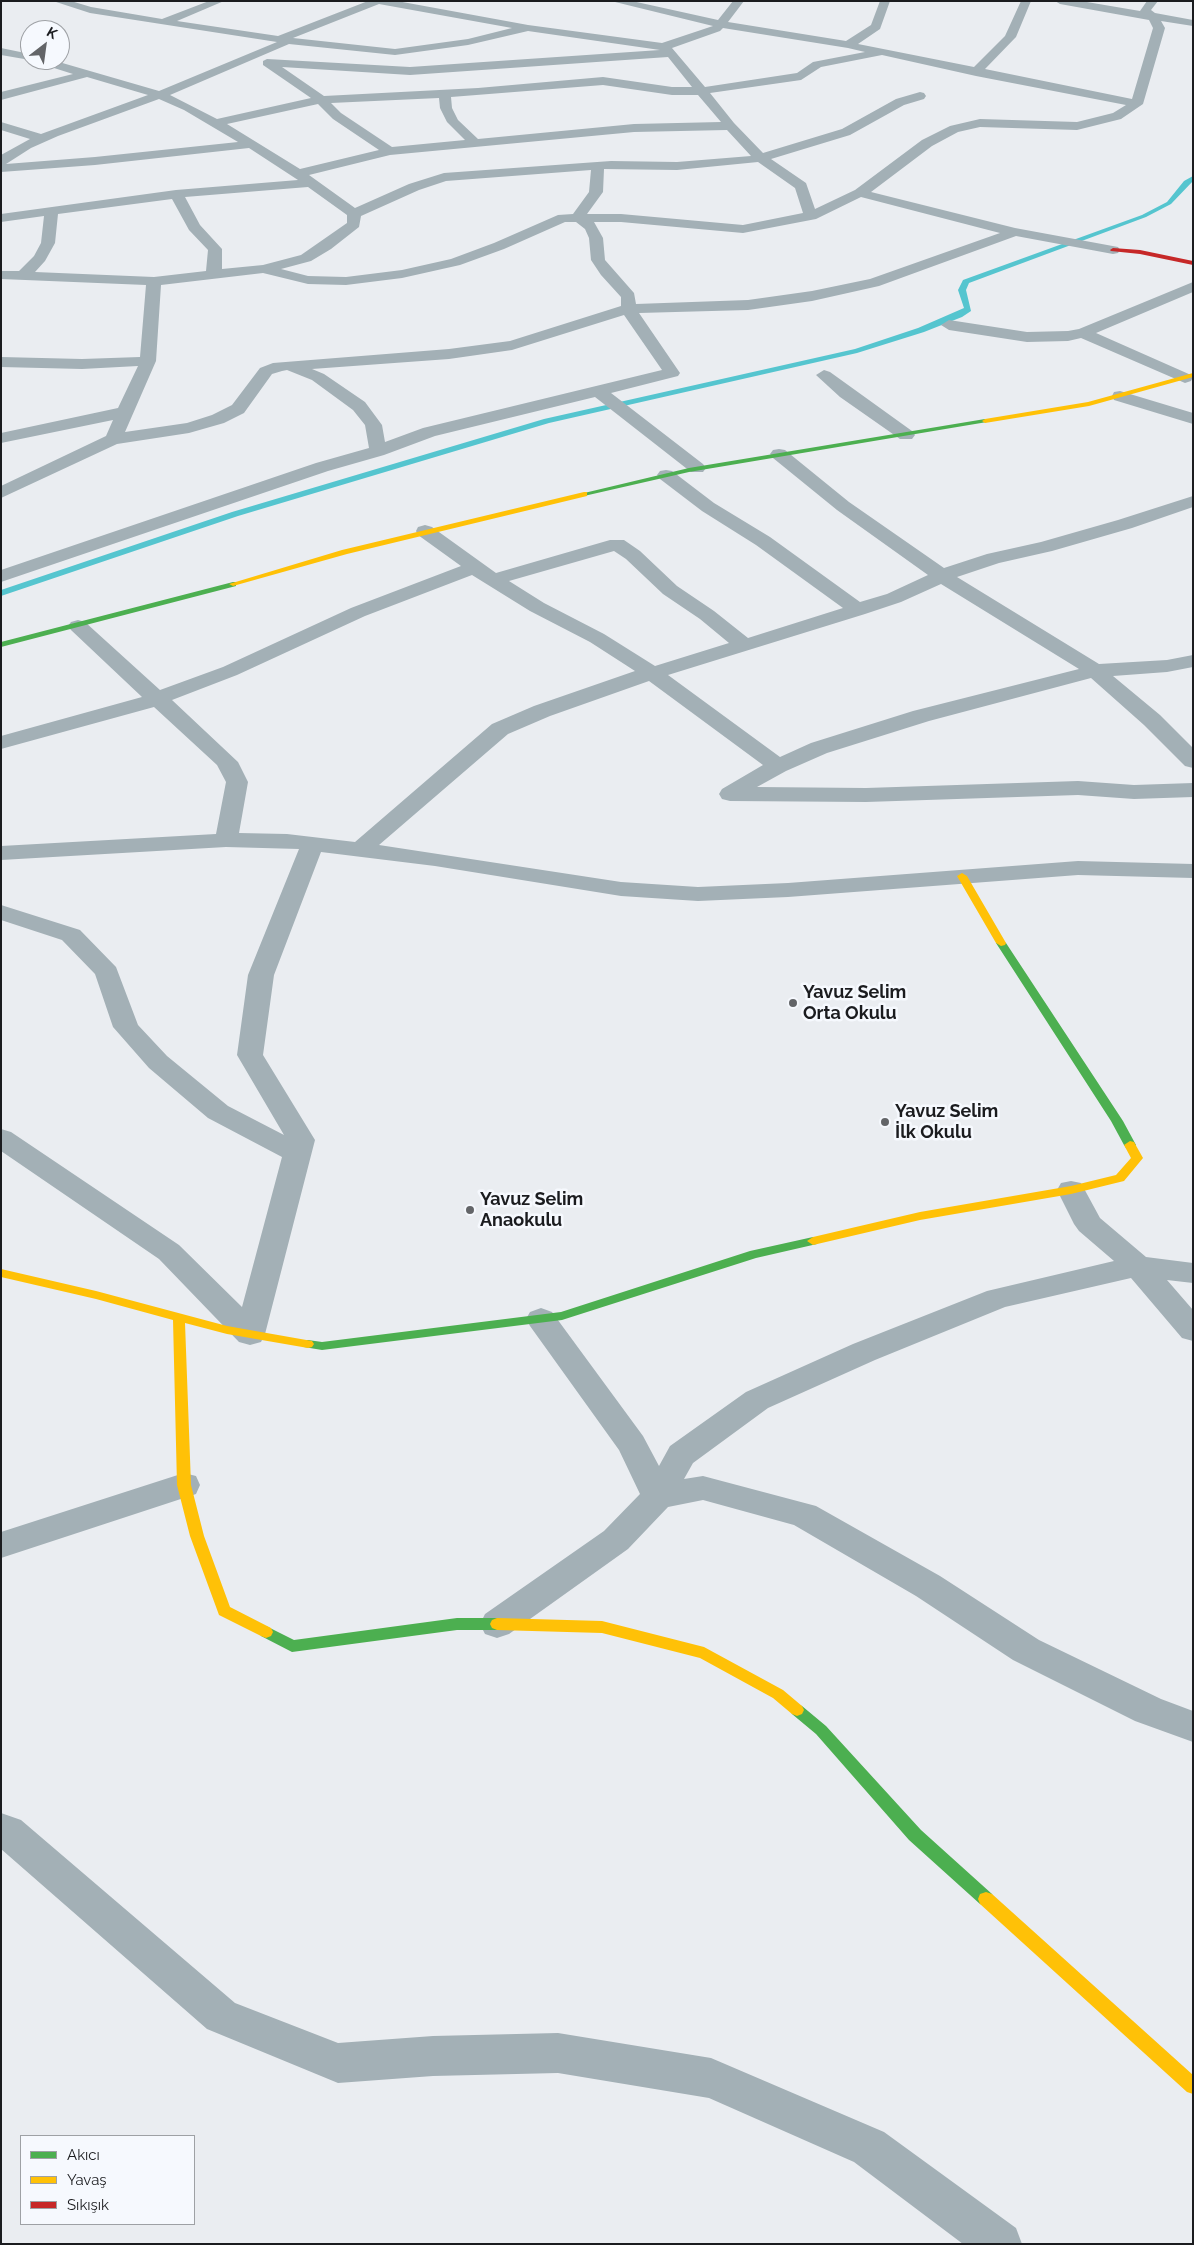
<!DOCTYPE html>
<html>
<head>
<meta charset="utf-8">
<style>
	body { margin:0 }
	#map { position:relative; width:1194px; height:2245px; overflow:hidden; background:#eaedf1; font-family:Raleway,sans-serif }
	canvas { display:block }
	.frame { position:absolute; inset:0; border:2px solid #1b1c1f; pointer-events:none }
	.legend { position:absolute; left:20px; top:2135px; width:175px; height:90px; box-sizing:border-box; background:#f6f9fe; border:1px solid #9ea1a5; margin:0; padding:6px 9px; list-style:none; font-size:15px; color:#1b1c1f }
	.legend li { display:flex; align-items:center; gap:10px; height:25px }
	.legend b { width:25px; border:1px solid #9ea1a5 }
	.north { position:absolute; left:20px; top:20px; width:50px; height:50px; box-sizing:border-box; background:#f6f9fe; border:1px solid #9ea1a5; border-radius:50%; rotate:30deg; font-size:14px; font-weight:700; line-height:20px; text-align:center; color:#1b1c1f }
	.north::after { content:''; display:block; margin:auto; width:18px; height:22px; background:#636568; clip-path:polygon(50% 0,100% 100%,50% 72%,0 100%) }
</style>
</head>
<body>
<div id="map">
<canvas width="1194" height="2245"></canvas>
<div class="frame"></div>
<ul class="legend">
<li><b style="height:6px;background:#4caf50"></b>Akıcı</li>
<li><b style="height:6px;background:#ffc107"></b>Yavaş</li>
<li><b style="height:6px;background:#c62828"></b>Sıkışık</li>
</ul>
<div class="north">K</div>
</div>
<script>
const context = document.querySelector('canvas').getContext('2d');
context.lineJoin = 'round';
const poly = rows => new Path2D(rows.map(r => 'M' + r).join(''));
function paint(path, color) { context.fillStyle = color; context.fill(path, 'evenodd'); }
function trace(path, color, width, dash) { context.strokeStyle = color; context.lineWidth = width; context.lineCap = dash ? 'butt' : 'round'; context.setLineDash(dash || []); context.stroke(path); }
function drawText(font, color, halo, rows, align = 'center') {
  context.font = font + ' Raleway,sans-serif'; context.lineWidth = 5; context.setLineDash([]); context.textBaseline = 'middle'; context.strokeStyle = halo; context.fillStyle = color; for (const [text, x, y, turn = 0] of rows) {
    context.save(); context.translate(x, y); context.rotate((+turn || 0) * Math.PI / 180); context.textAlign = isNaN(turn) ? turn : align; if (halo) context.strokeText(text, 0, 0); context.fillText(text, 0, 0); context.restore();
  }
}
paint(poly([
	[1193,176,1193,181,1171,204,1146,217,969,283,966,290,971,311,962,317,924,332,857,353,549,423,238,516,1,596,1,590,232,512,544,419,855,349,918,328,964,308,958,290,963,280,1142,215,1167,202,1184,181,1193,176]
]), '#55c5cf');
paint(poly([
	[53,1,71,1,91,7,162,19,209,1,224,1,177,21,278,36,368,1,397,1,528,25,662,43,713,26,611,1,632,1,718,20,733,1,744,1,728,22,846,41,871,25,880,1,890,1,880,29,858,44,974,67,1005,36,1021,1,1031,1,1016,37,985,69,1132,99,1153,28,1149,20,1060,4,1055,1,1081,1,1140,11,1147,1,1158,1,1151,10,1155,13,1193,20,1193,26,1161,21,1165,28,1143,104,1121,119,1077,130,980,127,958,132,932,146,871,192,1015,228,1118,247,1120,250,1118,253,1113,254,1016,236,879,286,812,301,748,310,639,313,680,373,678,376,611,393,703,464,706,468,703,472,691,472,595,397,435,436,384,455,328,471,1,582,1,570,316,463,369,448,365,425,353,410,312,380,287,370,282,371,272,374,244,413,224,423,189,433,117,444,1,498,1,486,106,436,113,420,1,443,1,433,118,408,138,366,82,369,1,367,1,357,82,359,140,357,146,285,1,279,1,271,19,271,34,256,41,243,44,216,1,222,1,214,176,190,298,180,249,148,95,165,1,172,1,155,30,139,1,130,1,122,41,134,148,95,87,77,1,100,1,92,73,74,35,62,33,60,52,60,159,91,277,42,90,13,53,1],
	[379,4,512,28,468,39,395,49,293,38,379,4],
	[723,28,848,48,865,52,813,62,797,73,705,87,672,48,720,31,723,28],
	[528,31,660,50,410,67,267,59,263,61,263,65,311,98,217,119,170,95,289,44,395,55,468,45,528,31],
	[882,55,976,76,1126,105,1113,113,1077,122,980,119,950,126,922,140,855,190,815,209,806,183,771,159,850,135,904,105,924,99,926,96,924,93,920,92,896,99,842,129,763,153,734,123,710,93,801,80,821,67,882,55],
	[668,57,692,87,672,87,603,77,478,88,324,96,282,67,410,75,668,57],
	[603,85,672,95,698,95,721,122,634,124,478,139,458,120,452,108,451,97,603,85],
	[439,98,440,108,447,122,465,140,392,147,341,113,331,103,439,98],
	[159,99,184,110,238,142,95,157,6,164,31,148,58,136,159,99],
	[318,104,333,119,379,150,300,169,227,124,318,104],
	[727,130,751,156,677,162,611,161,444,173,409,184,355,208,309,175,390,155,634,132,727,130],
	[758,162,795,188,803,213,743,225,621,214,587,214,603,192,604,169,677,170,758,162],
	[591,170,589,192,573,214,558,215,494,243,451,259,402,270,346,277,308,276,281,269,311,261,331,249,359,227,361,216,419,190,446,181,591,170],
	[308,187,347,215,347,223,301,255,263,265,222,269,222,249,200,225,185,197,308,187],
	[861,197,1000,233,870,279,812,291,748,300,636,304,634,293,605,260,603,238,594,222,621,222,743,233,816,219,861,197],
	[172,199,189,230,208,250,206,271,154,277,35,272,45,261,55,243,58,214,172,199],
	[565,222,576,222,585,229,589,238,591,260,601,275,621,297,621,306,510,341,449,349,273,363,260,368,232,405,212,415,187,423,125,432,156,361,161,285,263,273,308,284,346,285,402,278,460,265,504,249,565,222],
	[624,315,662,370,423,428,385,442,382,425,365,402,324,374,312,369,449,359,512,350,624,315],
	[1,48,30,54,30,60,32,60,30,60,1,55,1,48],
	[1193,282,1193,292,1096,333,1191,375,1193,377,1191,381,1185,383,1081,338,1068,341,1027,342,949,330,941,325,949,320,1027,332,1068,331,1079,329,1193,282],
	[824,370,830,372,912,431,915,435,912,439,900,439,840,397,816,375,824,370],
	[1120,391,1193,413,1193,424,1114,400,1112,396,1114,392,1120,391],
	[779,449,785,450,849,502,944,568,987,554,1041,542,1118,520,1193,496,1193,507,1132,528,1052,551,999,563,957,577,1099,664,1167,660,1193,655,1193,667,1167,672,1113,676,1160,715,1193,748,1193,768,1185,766,1144,725,1091,678,929,721,827,753,786,771,757,787,866,788,1078,781,1134,785,1193,783,1193,797,1134,799,1078,795,866,802,730,801,722,799,719,794,722,789,763,765,649,681,550,716,508,734,379,845,621,882,698,887,788,883,1078,861,1193,864,1193,878,1078,875,788,897,698,901,621,896,435,866,321,852,274,975,263,1055,315,1140,265,1334,261,1342,250,1345,239,1342,159,1259,1,1151,1,1129,11,1132,179,1245,242,1307,282,1157,208,1118,149,1068,113,1027,95,974,62,940,1,920,1,905,80,930,116,967,138,1025,167,1056,228,1106,284,1135,237,1055,248,975,299,849,226,847,1,860,1,846,216,834,226,782,217,765,154,707,1,749,1,736,142,697,71,630,68,626,71,622,78,620,85,622,160,690,223,667,351,608,461,566,418,535,416,531,418,527,425,525,432,527,496,573,610,540,624,540,640,551,677,586,714,611,748,638,843,608,756,545,702,511,660,479,657,475,660,471,666,470,672,471,714,503,770,537,860,602,887,594,928,575,837,510,773,458,770,454,773,450,779,449],
	[614,551,626,559,663,594,700,619,729,643,655,666,604,634,544,603,509,581,614,551],
	[472,575,530,611,590,642,635,671,534,706,492,724,355,842,287,834,239,833,248,782,238,762,172,700,237,675,365,616,472,575],
	[941,584,1079,669,913,711,811,743,780,757,668,675,865,614,901,602,941,584],
	[1071,1181,1081,1183,1100,1218,1146,1257,1193,1263,1193,1283,1167,1280,1193,1310,1193,1341,1182,1338,1131,1278,1005,1307,875,1360,768,1408,693,1463,684,1479,703,1476,816,1506,940,1576,1039,1640,1161,1699,1193,1711,1193,1742,1135,1721,1013,1660,916,1596,794,1525,703,1500,668,1507,628,1549,509,1634,497,1638,485,1634,480,1624,485,1614,604,1531,640,1494,619,1450,530,1326,526,1319,530,1312,541,1308,552,1312,643,1436,659,1466,670,1446,746,1392,853,1344,987,1291,1114,1261,1079,1231,1074,1224,1057,1190,1061,1183,1071,1181],
	[184,1473,196,1476,200,1485,196,1494,1,1558,1,1532,184,1473],
	[1,1813,21,1820,235,2003,338,2043,433,2036,558,2033,711,2058,884,2132,1016,2228,1022,2244,963,2244,854,2162,709,2098,558,2073,433,2076,338,2083,207,2029,1,1849,1,1813]
]), '#a3b0b6');
paint(poly([
	[985,419,987,420,987,422,689,472,584,496,580,494,689,468,985,419],
	[233,582,236,582,236,586,1,647,1,642,233,582],
	[1001,940,1006,943,1123,1121,1136,1145,1134,1148,1126,1148,1124,1145,1111,1121,996,943,1001,940],
	[813,1237,819,1241,817,1244,756,1258,562,1320,322,1350,304,1347,302,1344,304,1341,308,1340,322,1342,561,1312,750,1251,813,1237],
	[457,1618,497,1618,502,1620,504,1624,502,1628,497,1630,457,1630,292,1652,261,1636,259,1632,261,1628,266,1626,294,1640,457,1618],
	[797,1704,802,1706,826,1726,921,1830,992,1894,994,1899,992,1904,986,1906,980,1904,909,1840,816,1734,792,1714,790,1710,792,1706,797,1704]
]), '#4caf50');
paint(poly([
	[1193,373,1193,377,1089,406,985,423,982,421,985,419,1088,402,1193,373],
	[584,492,587,492,587,496,347,554,233,586,229,584,342,550,584,492],
	[962,873,967,876,1006,943,1005,945,1001,946,996,943,957,876,962,873],
	[1130,1141,1134,1142,1143,1158,1124,1181,1071,1194,920,1220,813,1245,807,1241,813,1237,920,1212,1071,1186,1116,1175,1131,1158,1124,1145,1130,1141],
	[1,1269,96,1291,227,1326,312,1341,314,1344,312,1347,308,1348,227,1334,185,1323,191,1485,204,1536,230,1607,271,1628,273,1632,271,1636,266,1638,261,1636,219,1615,190,1536,177,1485,173,1320,96,1299,1,1277,1,1269],
	[497,1618,602,1621,704,1647,783,1690,802,1706,804,1710,802,1714,797,1716,792,1714,773,1698,700,1658,602,1633,497,1630,492,1628,490,1624,492,1620,497,1618],
	[986,1892,992,1894,1193,2075,1193,2094,1187,2092,980,1904,978,1899,980,1894,986,1892]
]), '#ffc107');
paint(poly([
	[1113,248,1140,250,1193,261,1193,265,1140,254,1111,251,1110,250,1113,248]
]), '#c62828');
for (const [x, y, r, color] of [
	[793,1003,5,"#636568"],
	[885,1122,5,"#636568"],
	[470,1210,5,"#636568"]
]) { const dot = new Path2D(); dot.arc(x, y, r, 0, 2 * Math.PI); context.fillStyle = color; context.fill(dot); trace(dot, '#f6f9fe', 2); }
drawText('bold 18px', '#1b1c1f', '#f6f9fe', [
	["Yavuz Selim",803,993],
	["Orta Okulu",803,1014],
	["Yavuz Selim",895,1112],
	["İlk Okulu",895,1133],
	["Yavuz Selim",480,1200],
	["Anaokulu",480,1221]
], 'left');
</script>
</body>
</html>
